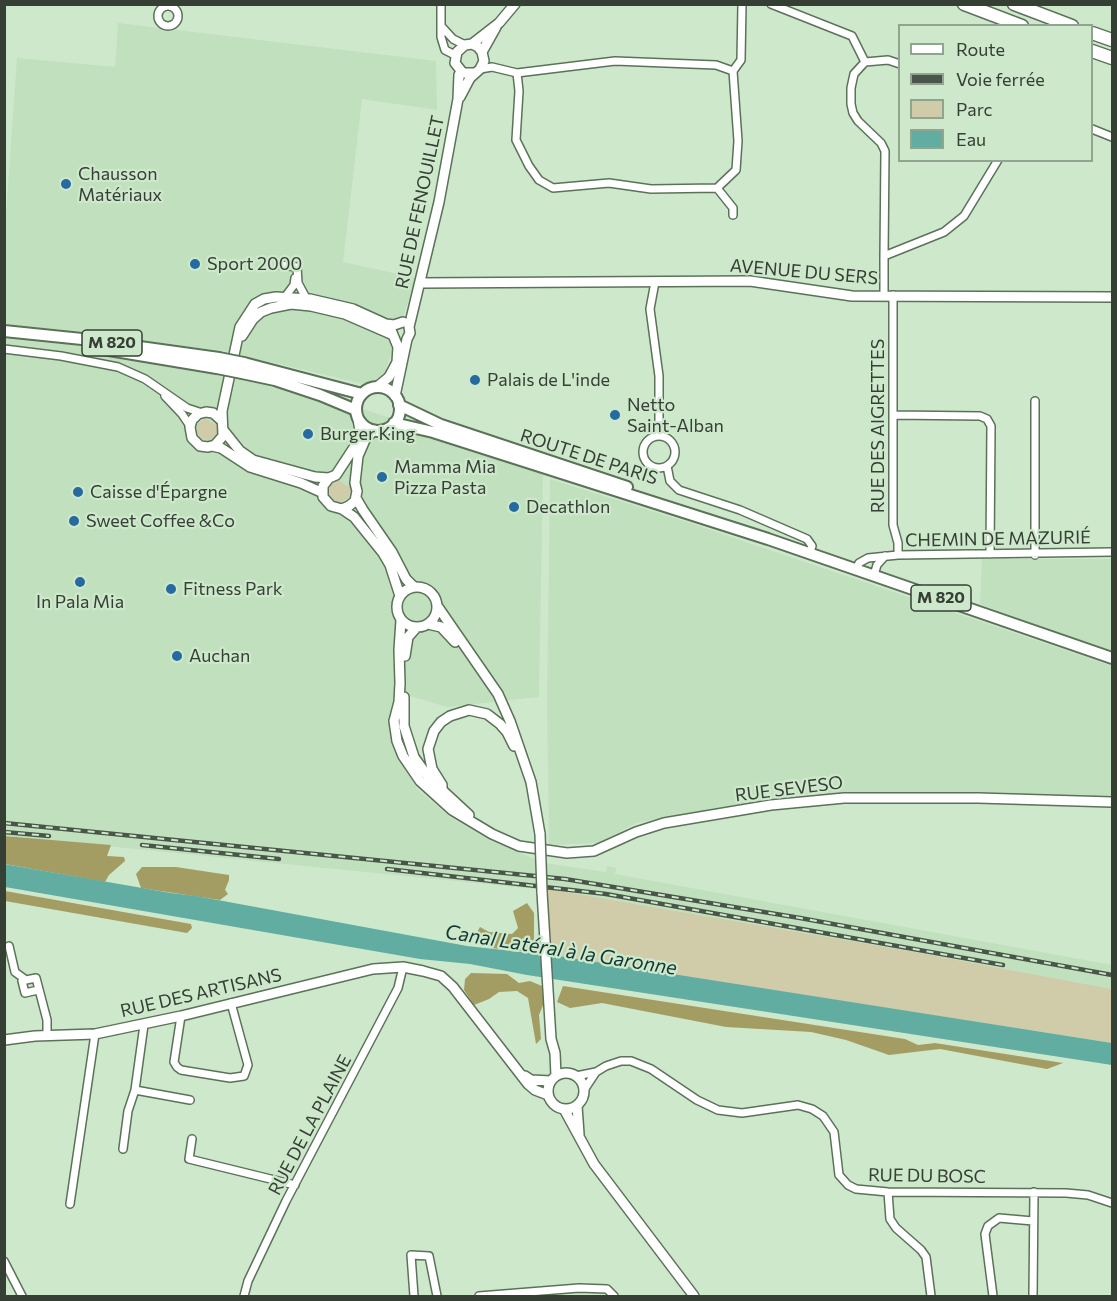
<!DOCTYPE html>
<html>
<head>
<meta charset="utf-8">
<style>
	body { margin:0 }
	#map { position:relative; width:1117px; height:1301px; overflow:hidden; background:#cee8cc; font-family:Commissioner,sans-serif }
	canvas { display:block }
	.frame { position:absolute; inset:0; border:6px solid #353f34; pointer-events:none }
	.legend { position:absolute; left:898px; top:24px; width:195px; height:138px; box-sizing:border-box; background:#cee8cc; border:2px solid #91a48f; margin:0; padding:8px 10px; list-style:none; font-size:18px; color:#353f34 }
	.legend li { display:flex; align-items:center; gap:12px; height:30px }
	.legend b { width:30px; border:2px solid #91a48f }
</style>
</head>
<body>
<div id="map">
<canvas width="1117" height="1301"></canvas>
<div class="frame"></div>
<ul class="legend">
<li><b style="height:8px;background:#fff"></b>Route</li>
<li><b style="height:8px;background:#495548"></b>Voie ferrée</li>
<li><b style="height:16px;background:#d0cba9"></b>Parc</li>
<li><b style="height:16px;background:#61ada2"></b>Eau</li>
</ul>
</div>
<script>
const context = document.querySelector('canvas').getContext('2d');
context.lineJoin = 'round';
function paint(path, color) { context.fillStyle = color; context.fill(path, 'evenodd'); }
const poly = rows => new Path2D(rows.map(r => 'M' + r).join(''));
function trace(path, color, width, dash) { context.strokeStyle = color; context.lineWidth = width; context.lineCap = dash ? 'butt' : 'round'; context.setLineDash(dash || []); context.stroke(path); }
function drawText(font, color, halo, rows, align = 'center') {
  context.font = font + ' Commissioner,sans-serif'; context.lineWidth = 4.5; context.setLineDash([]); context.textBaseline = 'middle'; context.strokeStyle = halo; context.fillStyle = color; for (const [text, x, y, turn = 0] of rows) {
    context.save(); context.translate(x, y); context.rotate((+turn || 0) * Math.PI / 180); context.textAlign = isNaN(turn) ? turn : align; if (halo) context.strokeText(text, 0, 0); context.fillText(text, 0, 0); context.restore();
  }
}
paint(poly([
	[118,23,436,61,437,110,362,99,343,262,416,278,383,378,363,384,225,351,5,325,5,229,17,58,115,67],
	[5,334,146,355,275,380,543,468,539,697,447,707,396,692,389,726,392,745,417,789,450,817,487,839,535,859,536,889,5,836],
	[550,479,690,523,1112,666,1112,797,793,794,636,823,599,843,549,845,547,700],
	[982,559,1112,559,1112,653,980,604],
	[545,863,606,872,607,866,616,868,615,874,1112,965,1112,989,909,951,547,889]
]), '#c1e0be');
paint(poly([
	[205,418,214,424,217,423,218,426,217,434,210,440,202,439,197,433,197,425],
	[339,480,346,486,349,485,351,490,348,498,341,502,333,500,329,493,330,485],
	[542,888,909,951,1112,989,1112,1043,546,955]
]), '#d0cba9');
paint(poly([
	[4,836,111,845,107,856,124,857,125,861,109,875,105,882,5,864],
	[142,867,176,867,229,875,229,880,225,890,228,894,220,900,141,888,136,874],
	[5,891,191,924,192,928,187,933,5,901],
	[527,903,534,913,534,950,527,952,492,948,476,934,480,927,489,932,512,934,518,928,513,911],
	[471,973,507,974,519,983,530,981,542,986,544,1003,539,1015,541,1039,536,1044,528,998,517,991,499,992,489,999,474,1005,464,990,465,979],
	[563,986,905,1039,918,1045,935,1043,1063,1063,1047,1069,940,1049,889,1055,846,1040,811,1032,726,1027,602,1003,570,1008,557,1002]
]), '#a49d63');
paint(poly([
	[4,864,171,893,196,896,467,946,558,956,1112,1043,1112,1065,527,975,470,964,420,959,5,887]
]), '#61ada2');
const street = poly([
	[441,4,441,37,445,50,455,55],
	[771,4,852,36,865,62],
	'158 16a10 10 0 1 1 20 0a10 10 0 1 1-20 0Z',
	[443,28,453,39,465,45],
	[480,69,492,67,517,73,615,61,716,65,733,71],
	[517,73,519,91,516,140,529,166,539,180,553,188,609,183,651,189,717,188,736,170,738,141,733,71,741,60,742,4],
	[1092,129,1112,137],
	[717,188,733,208,733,215],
	[884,256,885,151,881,143,858,121,853,113,851,104,851,88,854,74,865,62,888,60,900,64],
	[280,265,297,267,298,283,306,298],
	[655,282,650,309,659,376,659,436],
	[893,295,893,525,898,543,898,555],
	[884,296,884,256,944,232,964,216,998,160],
	[285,297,294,285,295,278],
	[4,349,61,356,118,367,145,379,187,408,202,413],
	[165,396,182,414,190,426],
	[893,415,980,416,987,419,991,426,990,554],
	'643 452a16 16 0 1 1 32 0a16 16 0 1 1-32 0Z',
	[667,466,670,481,679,490,740,510,807,539,812,546,810,552],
	[1035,555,1035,401],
	[856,569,859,563,868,558,898,555,1112,552],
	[874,575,877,565,885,556],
	[9,946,15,972,26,980,36,978,47,1020,47,1036],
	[26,980,22,981,25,993,38,990],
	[181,1016,174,1062,177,1067,181,1070,230,1078,244,1076,248,1065,231,1003],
	[576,1076,596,1072,606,1066,621,1061,631,1061,651,1069,697,1100,718,1110,742,1113,798,1105,812,1109,823,1116,834,1132,839,1175,848,1185,856,1189,888,1192,1066,1193,1088,1195,1112,1203],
	[135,1090,190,1100],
	[584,1090,596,1072],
	[192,1139,189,1159,295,1185],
	[123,1149,128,1111,135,1090,144,1025],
	[888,1192,890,1219,896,1228,921,1250,926,1257,931,1296],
	[70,1204,95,1034],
	[4,1261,22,1296],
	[244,1296,248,1281,286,1201,398,988,403,967],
	[414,1296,411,1255,429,1256,437,1296],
	[479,1296,579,1288,607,1289,614,1296],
	[993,1296,985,1234,988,1226,999,1218,1033,1221],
	[1033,1296,1034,1192]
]);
const secondary = poly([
	[472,44,499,23,515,4],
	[482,52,496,27],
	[460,97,470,78,480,69,484,61,482,52,478,47,472,44,465,45,457,52,455,63,463,73,474,73],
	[420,283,750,281,852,296,1112,297],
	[242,336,253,319,261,312,271,308,291,304,311,306,345,314,391,334],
	[377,387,389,377,397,362,398,347,391,330],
	[395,396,407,339,410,333,409,327,439,202,458,99,459,75,461,71],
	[358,419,360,431,355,446,336,475,329,478,323,486,323,497,331,506,342,509,349,506,355,501,357,491,355,483,358,456,365,440,374,430],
	[222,421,213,413,206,412,198,414,192,420,190,427,192,438,200,446,208,447,215,445,223,436,222,411,240,327,255,304,264,299,276,297,310,299,353,309,386,324,394,325,403,322],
	[224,431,240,451,253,460,315,477,329,478],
	[212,446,221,448,250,467,301,483,323,493],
	[356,498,363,510,392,552,406,579,414,587],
	[342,509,354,517,383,553,390,565,400,596],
	'397 607a20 20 0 1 1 40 0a20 20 0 1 1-40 0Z',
	[438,607,498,694,510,721,531,782,540,834],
	[401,620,399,650,400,683,399,702,394,721,397,741,403,756,420,781,452,810,492,834,519,846,567,853,594,851,636,832,664,823,771,805,844,798,978,798,1112,802],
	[428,624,441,627,455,642],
	[405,656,408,637,417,627],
	[404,697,404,726,414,757,429,778,469,815],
	[442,788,442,785,432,769,428,749,434,731,441,722,450,716,469,710,487,714,500,724,507,732,514,746],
	[542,892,551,1039,555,1053,556,1076],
	[4,1040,35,1036,95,1034,181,1016,373,969,403,967,423,971,441,976,453,987,528,1084,535,1090,548,1095],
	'548 1091a18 18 0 1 1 36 0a18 18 0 1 1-36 0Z',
	[525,1076,531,1080,551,1081],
	[577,1106,579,1134],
	[564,1109,594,1164,694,1296]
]);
const primary = poly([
	[4,331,82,339,219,358],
	[97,348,217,368],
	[244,363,362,394],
	[242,373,275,380,320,395,356,410],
	'356 409a22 22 0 1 1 44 0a22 22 0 1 1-44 0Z',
	[399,405,441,425,627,487],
	[394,423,433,432,768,539,1112,658]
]);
const highway = poly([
	[964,4,1022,26],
	[1014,4,1072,26],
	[1092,33,1112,40],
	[1092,51,1112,58]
]);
trace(street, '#5b7259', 10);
trace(secondary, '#5b7259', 12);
trace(primary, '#5b7259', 14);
trace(highway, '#5b7259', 15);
trace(street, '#fff', 7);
trace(secondary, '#fff', 9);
trace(primary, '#fff', 10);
trace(highway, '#fff', 12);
const rail = poly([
	[4,823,565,879,800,918,1112,975],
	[4,832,49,836],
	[142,845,279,859],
	[387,869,606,894,1003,965]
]);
trace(rail, '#495548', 4.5);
trace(rail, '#cee8cc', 2, [7]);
const secondaryBridge = poly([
	[540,834,542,892]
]);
const primaryBridge = poly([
	[219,358,244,363],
	[217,368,242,373]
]);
trace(secondaryBridge, '#5b7259', 12, []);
trace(primaryBridge, '#5b7259', 14, []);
trace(secondaryBridge, '#fff', 9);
trace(primaryBridge, '#fff', 10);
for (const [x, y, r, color] of [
	[66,184,6,"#266ba0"],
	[195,264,6,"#266ba0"],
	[475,380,6,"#266ba0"],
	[615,415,6,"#266ba0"],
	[308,434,6,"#266ba0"],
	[382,477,6,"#266ba0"],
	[78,492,6,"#266ba0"],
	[514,507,6,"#266ba0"],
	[74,521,6,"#266ba0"],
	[80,582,6,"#266ba0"],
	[171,589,6,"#266ba0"],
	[177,656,6,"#266ba0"]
]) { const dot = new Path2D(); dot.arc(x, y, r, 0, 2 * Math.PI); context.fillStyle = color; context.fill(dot); trace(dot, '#cee8cc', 2); }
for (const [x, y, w] of [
	[112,343,60],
	[941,598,60]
]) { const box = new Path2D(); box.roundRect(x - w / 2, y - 13, w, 26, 4.5); context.fillStyle = '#cee8cc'; context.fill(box); trace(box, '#353f34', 1.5); }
drawText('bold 16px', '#353f34', null, [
	["M 820",112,343],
	["M 820",941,598]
]);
drawText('18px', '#353f34', '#cee8cc', [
	["Chausson",78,174],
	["Matériaux",78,195],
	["Sport 2000",207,264],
	["Palais de L'inde",487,380],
	["Netto",627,405],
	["Saint-Alban",627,426],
	["Burger King",320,434],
	["Mamma Mia",394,467],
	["Pizza Pasta",394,488],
	["Caisse d'Épargne",90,492],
	["Decathlon",526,507],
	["Sweet Coffee &Co",86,521],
	["Fitness Park",183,589],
	["In Pala Mia",80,602,"center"],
	["Auchan",189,656]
], 'left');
drawText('18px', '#353f34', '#cee8cc', [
	["RUE DE FENOUILLET",420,202,-78],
	["AVENUE DU SERS",804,272,5],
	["RUE DES AIGRETTES",878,426,-90],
	["ROUTE DE PARIS",589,457,18],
	["CHEMIN DE MAZURIÉ",998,539,-1],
	["RUE SEVESO",789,789,-7],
	["RUE DES ARTISANS",201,993,-13],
	["RUE DE LA PLAINE",310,1125,-62],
	["RUE DU BOSC",927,1176,1]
]);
drawText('italic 20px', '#123733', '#cee8cc', [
	["Canal Latéral à la Garonne",561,950,9]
]);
</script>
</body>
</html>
